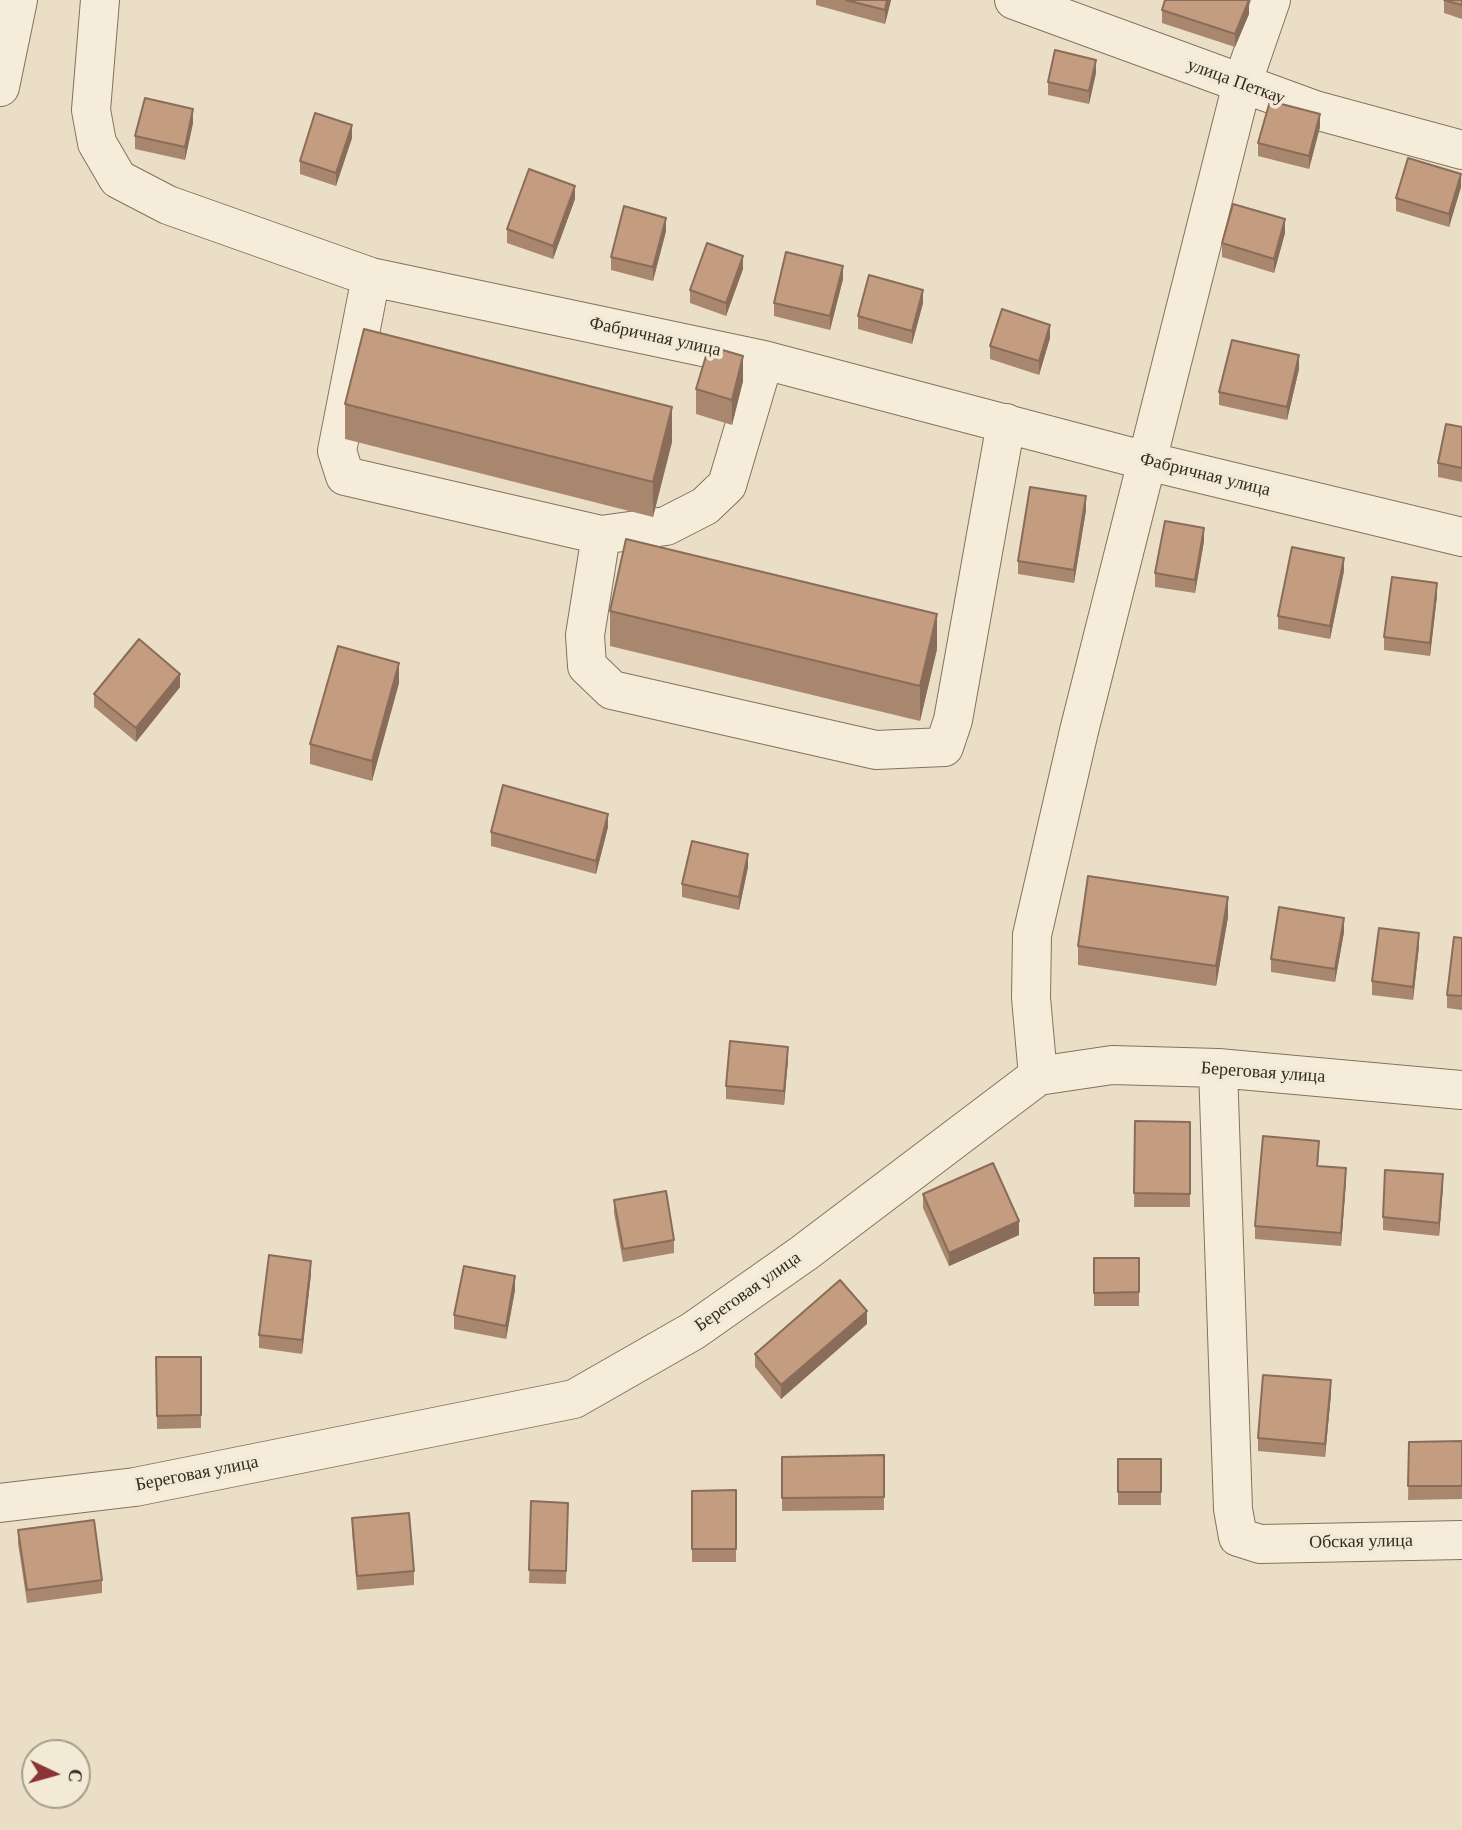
<!DOCTYPE html>
<html>
<head>
<meta charset="utf-8">
<style>
	body { margin:0 }
	#map { position:relative; width:1462px; height:1830px; overflow:hidden; background:#eadfc6; font-family:Georgia,serif }
	canvas { display:block }
	.north { position:absolute; left:21px; top:1739px; width:70px; height:70px; box-sizing:border-box; background:#f2ead5; border:2px solid #a69d8d; border-radius:50%; rotate:95deg; font-size:19px; font-weight:700; line-height:28px; text-align:center; color:#352a20 }
	.north::after { content:''; display:block; margin:auto; width:24px; height:32px; background:#8c3434; clip-path:polygon(50% 0,100% 100%,50% 72%,0 100%) }
</style>
</head>
<body>
<div id="map">
<canvas width="1462" height="1830"></canvas>
<div class="north">С</div>
</div>
<script>
const context = document.querySelector('canvas').getContext('2d');
context.lineJoin = 'round';
const poly = rows => new Path2D(rows.map(r => 'M' + r).join(''));
function trace(path, color, width, dash) { context.strokeStyle = color; context.lineWidth = width; context.lineCap = dash ? 'butt' : 'round'; context.setLineDash(dash || []); context.stroke(path); }
function paint(path, color) { context.fillStyle = color; context.fill(path, 'evenodd'); }
function drawText(font, color, halo, rows, align = 'center') {
  context.font = font + ' Georgia,serif'; context.lineWidth = 7; context.setLineDash([]); context.textBaseline = 'middle'; context.strokeStyle = halo; context.fillStyle = color; for (const [text, x, y, turn = 0] of rows) {
    context.save(); context.translate(x, y); context.rotate((+turn || 0) * Math.PI / 180); context.textAlign = isNaN(turn) ? turn : align; if (halo) context.strokeText(text, 0, 0); context.fillText(text, 0, 0); context.restore();
  }
}
const minor = poly([
	[100,0,91,110,97,143,118,179,168,205,371,277,764,360,1147,461,1462,537],
	[1014,0,1315,110,1462,150],
	[0,87,18,0],
	[371,277,337,451,345,476,601,535,585,635,587,666,612,690,876,750,944,747,953,720,1006,423],
	[601,535,666,526,705,506,727,485,764,360],
	[1218,1068,1233,1509,1238,1537,1260,1544,1462,1540],
	[1038,1076,1031,998,1032,935,1079,731,1242,84,1271,0],
	[0,1503,135,1487,574,1399,693,1331,804,1253,1038,1076,1112,1065,1218,1068,1462,1090]
]);
trace(minor, '#83725e', 40);
trace(minor, '#f5edd9', 38);
paint(poly([
	[816,0,891,0,885,24,816,5],
	[1444,0,1462,0,1462,19,1444,13],
	[1162,10,1249,14,1235,47,1162,23],
	[1096,73,1089,104,1048,95,1048,82],
	[193,123,185,160,135,149,135,136],
	[1320,127,1309,169,1258,156,1258,143],
	[352,138,336,186,300,174,300,161],
	[1461,187,1449,227,1396,211,1396,198],
	[575,199,553,259,507,243,507,229],
	[666,231,653,281,611,270,611,257],
	[1285,233,1274,273,1222,257,1222,243],
	[743,269,726,316,690,303,690,290],
	[843,279,830,330,774,316,774,303],
	[923,303,912,344,858,329,858,316],
	[1050,338,1039,375,990,359,990,346],
	[1299,369,1287,420,1219,405,1219,392],
	[743,381,732,425,696,414,696,389],
	[345,404,672,442,653,517,345,439],
	[1462,427,1462,482,1438,477,1438,463],
	[1086,510,1074,583,1018,574,1018,561],
	[1204,541,1195,593,1155,587,1155,573],
	[1344,571,1330,639,1278,629,1278,616],
	[1437,596,1430,656,1384,650,1384,637],
	[610,611,937,649,920,721,610,646],
	[399,683,372,781,310,764,310,744],
	[180,687,136,742,94,707,94,694],
	[608,827,596,874,491,846,491,832],
	[748,867,739,910,682,897,682,884],
	[1228,917,1216,986,1078,965,1078,946],
	[1344,932,1335,982,1271,972,1271,959],
	[1462,938,1462,1010,1447,1008,1447,995],
	[1419,946,1413,1000,1372,995,1372,981],
	[788,1060,784,1105,726,1099,726,1086],
	[1135,1121,1190,1122,1190,1207,1134,1207],
	[1319,1155,1318,1166,1346,1181,1341,1246,1255,1239,1255,1226],
	[1443,1187,1439,1236,1383,1230,1383,1217],
	[923,1194,1019,1235,949,1266,923,1208],
	[614,1200,674,1240,674,1253,623,1262,614,1213],
	[1094,1258,1139,1258,1139,1306,1094,1306],
	[311,1274,302,1354,259,1348,259,1335],
	[515,1290,506,1339,454,1329,454,1315],
	[867,1324,781,1399,755,1367,755,1354],
	[156,1357,201,1357,201,1428,157,1429],
	[1331,1394,1325,1457,1258,1451,1258,1438],
	[1462,1441,1462,1499,1408,1500,1409,1442],
	[884,1455,884,1510,782,1511,782,1457],
	[1118,1459,1161,1459,1161,1505,1118,1505],
	[736,1490,736,1562,692,1562,692,1491],
	[531,1501,568,1503,566,1584,529,1583],
	[352,1518,414,1571,414,1585,357,1590,352,1531],
	[18,1530,102,1580,102,1593,27,1603,18,1543]
]), '#a9866e');
paint(poly([
	[887,0,891,0,885,24,885,10],
	[1249,0,1249,14,1235,47,1235,34],
	[1096,60,1096,73,1089,104,1089,91],
	[193,109,193,123,185,160,185,147],
	[1320,114,1320,127,1309,169,1309,156],
	[352,125,352,138,336,186,336,173],
	[1461,174,1461,187,1449,227,1449,214],
	[575,186,575,199,553,259,553,246],
	[666,218,666,231,653,281,653,267],
	[1285,219,1285,233,1274,273,1274,259],
	[743,256,743,269,726,316,726,303],
	[843,266,843,279,830,330,830,316],
	[923,290,923,303,912,344,912,331],
	[1050,325,1050,338,1039,375,1039,361],
	[1299,355,1299,369,1287,420,1287,407],
	[743,356,743,381,732,425,732,400],
	[672,407,672,442,653,517,653,482],
	[1086,496,1086,510,1074,583,1074,570],
	[1204,528,1204,541,1195,593,1195,580],
	[1344,558,1344,571,1330,639,1330,626],
	[1437,583,1437,596,1430,656,1430,643],
	[937,614,937,649,920,721,920,686],
	[399,663,399,683,372,781,372,761],
	[180,674,180,687,136,742,136,728],
	[608,814,608,827,596,874,596,861],
	[748,854,748,867,739,910,739,897],
	[1228,897,1228,917,1216,986,1216,966],
	[1344,918,1344,932,1335,982,1335,969],
	[1419,933,1419,946,1413,1000,1413,987],
	[788,1047,788,1060,784,1105,784,1091],
	[1346,1168,1346,1181,1341,1246,1341,1233],
	[1443,1174,1443,1187,1439,1236,1439,1223],
	[1019,1221,1019,1235,949,1266,949,1253],
	[311,1261,311,1274,302,1354,302,1340],
	[515,1276,515,1290,506,1339,506,1326],
	[867,1311,867,1324,781,1399,781,1385],
	[1331,1380,1331,1394,1325,1457,1325,1444]
]), '#896d5a');
const building = poly([
	[846,0,887,0,885,10,846,0],
	[1165,0,1249,0,1235,34,1162,10,1165,0],
	[1444,0,1462,0,1462,5,1444,0],
	[1055,50,1096,60,1089,91,1048,82,1055,50],
	[145,98,193,109,185,147,135,136,145,98],
	[1270,101,1320,114,1309,156,1258,143,1270,101],
	[315,113,352,125,336,173,300,161,315,113],
	[1408,158,1461,174,1449,214,1396,198,1408,158],
	[529,169,575,186,553,246,507,229,529,169],
	[1233,204,1285,219,1274,259,1222,243,1233,204],
	[624,206,666,218,653,267,611,257,624,206],
	[707,243,743,256,726,303,690,290,707,243],
	[786,252,843,266,830,316,774,303,786,252],
	[869,275,923,290,912,331,858,316,869,275],
	[1002,309,1050,325,1039,361,990,346,1002,309],
	[364,329,672,407,653,482,345,404,364,329],
	[1232,340,1299,355,1287,407,1219,392,1232,340],
	[709,346,743,356,732,400,696,389,709,346],
	[1446,424,1462,427,1462,468,1438,463,1446,424],
	[1030,487,1086,496,1074,570,1018,561,1030,487],
	[1165,521,1204,528,1195,580,1155,573,1165,521],
	[626,539,937,614,920,686,610,611,626,539],
	[1292,547,1344,558,1330,626,1278,616,1292,547],
	[1392,577,1437,583,1430,643,1384,637,1392,577],
	[139,639,180,674,136,728,94,694,139,639],
	[338,646,399,663,372,761,310,744,338,646],
	[503,785,608,814,596,861,491,832,503,785],
	[692,841,748,854,739,897,682,884,692,841],
	[1088,876,1228,897,1216,966,1078,946,1088,876],
	[1279,907,1344,918,1335,969,1271,959,1279,907],
	[1379,928,1419,933,1413,987,1372,981,1379,928],
	[1454,937,1462,938,1462,996,1447,995,1454,937],
	[730,1041,788,1047,784,1091,726,1086,730,1041],
	[1135,1121,1190,1122,1190,1194,1134,1193,1135,1121],
	[1263,1136,1319,1141,1317,1166,1346,1168,1341,1233,1255,1226,1263,1136],
	[993,1163,1019,1221,949,1253,923,1194,993,1163],
	[1385,1170,1443,1174,1439,1223,1383,1217,1385,1170],
	[666,1191,674,1240,623,1249,614,1200,666,1191],
	[269,1255,311,1261,302,1340,259,1335,269,1255],
	[1094,1258,1139,1258,1139,1292,1094,1293,1094,1258],
	[464,1266,515,1276,506,1326,454,1315,464,1266],
	[840,1280,867,1311,781,1385,755,1354,840,1280],
	[156,1357,201,1357,201,1415,157,1416,156,1357],
	[1263,1375,1331,1380,1325,1444,1258,1438,1263,1375],
	[1462,1441,1462,1486,1408,1486,1409,1442,1462,1441],
	[884,1455,884,1497,782,1498,782,1457,884,1455],
	[1118,1459,1161,1459,1161,1492,1118,1492,1118,1459],
	[736,1490,736,1549,692,1549,692,1491,736,1490],
	[531,1501,568,1503,566,1571,529,1570,531,1501],
	[409,1513,414,1571,357,1576,352,1518,409,1513],
	[94,1520,102,1580,27,1590,18,1530,94,1520]
]);
paint(building, '#c49c80');
trace(building, '#896d5a', 2);
drawText('18px', '#352a20', '#f2ead5', [
	["улица Петкау",1236,82,20],
	["Фабричная улица",655,337,12],
	["Фабричная улица",1205,475,14],
	["Береговая улица",1263,1073,4],
	["Береговая улица",748,1292,-35],
	["Береговая улица",197,1474,-11],
	["Обская улица",1361,1542,-1]
]);
</script>
</body>
</html>
